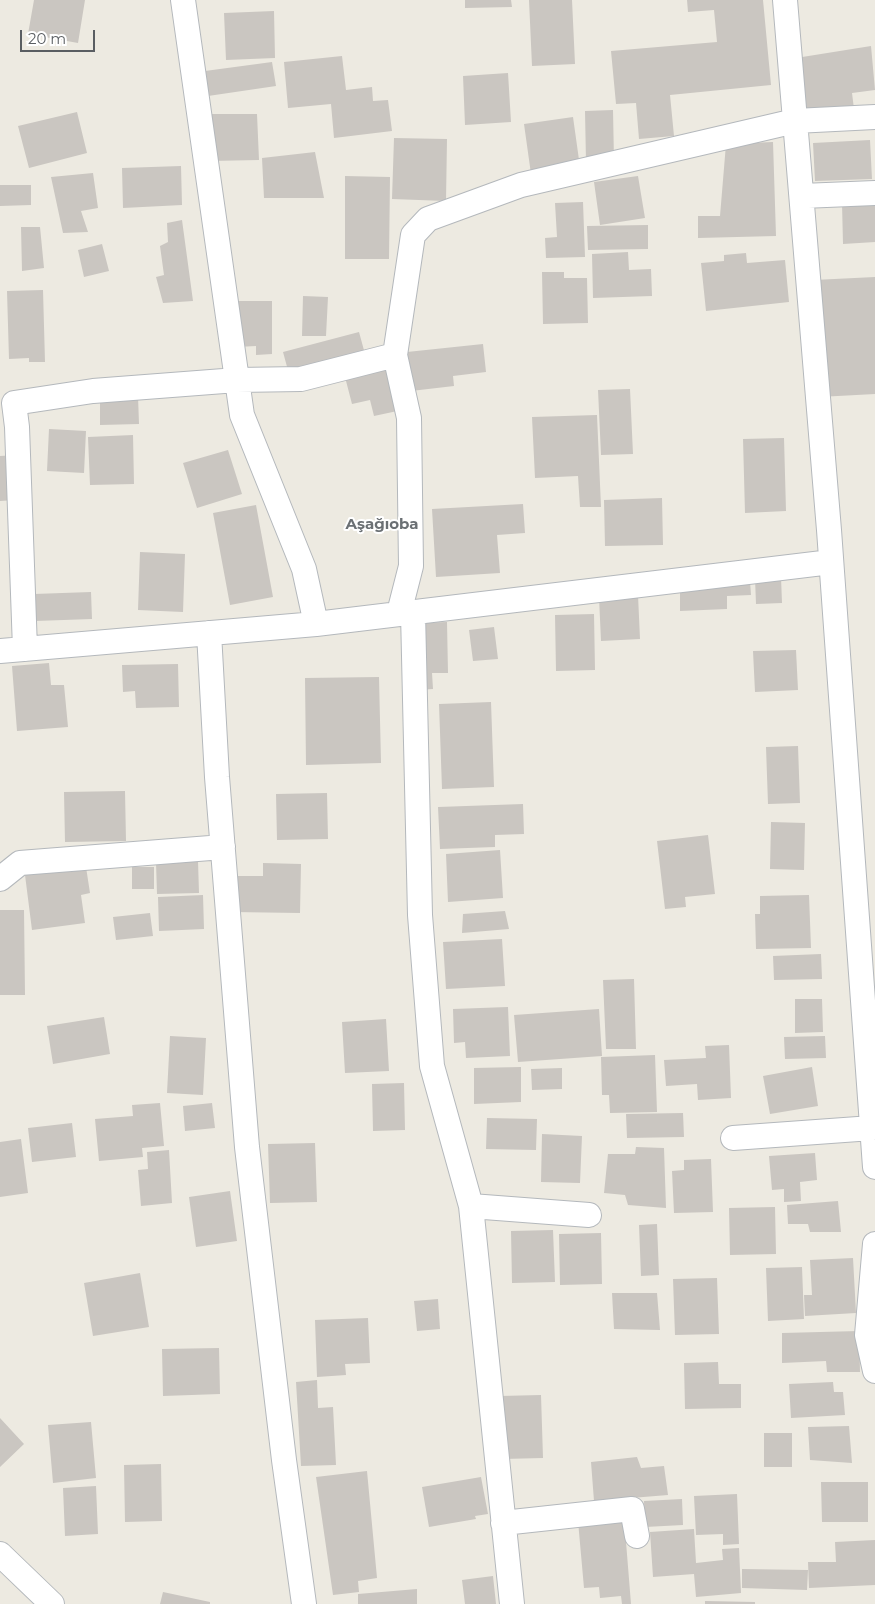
<!DOCTYPE html>
<html>
<head>
<meta charset="utf-8">
<style>
	body { margin:0 }
	#map { position:relative; width:875px; height:1604px; overflow:hidden; background:#edeae1; font-family:Montserrat,sans-serif }
	canvas { display:block }
	.scale { position:absolute; left:20px; top:30px; width:75px; height:22px; box-sizing:border-box; border:2px solid #5a5e62; border-top:0; padding-left:6px; font-size:15px; line-height:18px; white-space:nowrap; color:#5a5e62; -webkit-text-stroke:4px #fff; paint-order:stroke }
</style>
</head>
<body>
<div id="map">
<canvas width="875" height="1604"></canvas>
<div class="scale">20 m</div>
</div>
<script>
const context = document.querySelector('canvas').getContext('2d');
context.lineJoin = 'round';
function paint(path, color) { context.fillStyle = color; context.fill(path, 'evenodd'); }
const poly = rows => new Path2D(rows.map(r => 'M' + r).join(''));
function trace(path, color, width, dash) { context.strokeStyle = color; context.lineWidth = width; context.lineCap = dash ? 'butt' : 'round'; context.setLineDash(dash || []); context.stroke(path); }
function drawText(font, color, halo, rows, align = 'center') {
  context.font = font + ' Montserrat,sans-serif'; context.lineWidth = 4; context.setLineDash([]); context.textBaseline = 'middle'; context.strokeStyle = halo; context.fillStyle = color; for (const [text, x, y, turn = 0] of rows) {
    context.save(); context.translate(x, y); context.rotate((+turn || 0) * Math.PI / 180); context.textAlign = isNaN(turn) ? turn : align; if (halo) context.strokeText(text, 0, 0); context.fillText(text, 0, 0); context.restore();
  }
}
paint(poly([
	[34,0,85,0,78,43,28,34],
	[465,0,511,0,512,7,465,8],
	[529,0,572,0,575,64,532,66],
	[687,0,763,0,771,85,670,95,674,136,639,139,636,103,616,104,611,51,717,42,714,10,688,12],
	[274,11,275,58,226,60,224,13],
	[871,46,875,90,852,93,854,109,805,116,796,58],
	[342,56,346,90,372,87,373,101,388,100,392,131,334,138,331,104,288,108,284,62],
	[272,62,276,86,208,96,205,71],
	[508,73,511,122,465,125,463,76],
	[613,110,614,161,586,162,585,111],
	[77,112,87,153,29,168,18,126],
	[209,114,257,114,259,160,210,161],
	[573,117,580,167,531,174,524,124],
	[394,138,447,139,446,201,392,199],
	[870,140,872,179,815,181,813,143],
	[773,142,776,236,698,238,698,216,720,216,726,144],
	[315,152,324,198,264,198,262,158],
	[181,166,182,205,123,208,122,168],
	[93,173,98,208,81,211,88,232,63,233,51,177],
	[345,176,390,177,389,259,345,259],
	[638,176,645,218,600,225,594,182],
	[0,185,31,185,31,205,0,206],
	[875,201,875,242,843,244,842,203],
	[583,202,585,257,546,258,545,238,557,237,555,203],
	[182,220,193,301,163,303,156,277,164,275,160,246,168,242,167,223],
	[648,225,648,249,588,250,587,226],
	[21,227,40,227,44,268,22,271],
	[102,244,109,271,84,277,78,250],
	[628,252,629,270,651,269,652,296,593,298,592,254],
	[746,253,747,263,785,260,789,302,706,311,701,263,724,261,724,255],
	[542,272,564,272,564,278,587,278,588,323,543,324],
	[875,277,875,394,819,397,814,280],
	[43,290,45,362,29,362,29,358,9,359,7,291],
	[303,296,328,297,326,336,302,336],
	[237,301,272,301,272,354,256,355,256,346,237,347],
	[359,332,365,354,289,374,283,352],
	[483,344,486,372,453,376,454,386,411,391,407,352],
	[392,366,402,410,374,416,370,400,352,404,345,377],
	[630,389,633,454,601,455,598,390],
	[138,396,139,424,100,425,100,397],
	[597,415,601,507,580,507,578,476,535,478,532,417],
	[49,429,86,431,84,473,47,471],
	[133,435,134,484,90,485,88,437],
	[784,438,786,511,745,513,743,439],
	[228,450,242,494,197,508,183,463],
	[16,455,16,500,0,501,0,456],
	[662,498,663,545,605,546,604,500],
	[523,504,525,533,497,535,500,573,436,577,432,509],
	[256,505,273,597,230,605,213,513],
	[140,552,185,554,183,612,138,610],
	[781,577,782,603,756,604,755,578],
	[750,581,751,595,727,596,727,609,680,611,680,583],
	[91,592,92,619,35,621,34,594],
	[638,595,640,639,601,641,599,597],
	[594,614,595,670,556,671,555,615],
	[447,622,448,673,432,673,433,689,418,690,416,623],
	[494,627,498,659,473,661,469,630],
	[796,650,798,690,755,692,753,651],
	[49,663,51,685,64,685,68,727,17,731,12,666],
	[178,664,179,707,136,708,135,691,123,692,122,665],
	[379,677,381,763,306,765,305,678],
	[491,702,494,787,442,789,439,704],
	[798,746,800,803,768,804,766,747],
	[125,791,126,841,65,842,64,792],
	[327,793,328,839,277,840,276,794],
	[523,804,524,834,495,835,495,847,440,849,438,807],
	[771,822,805,823,804,870,770,869],
	[708,835,715,894,685,897,686,907,665,909,657,841],
	[500,850,503,898,448,902,446,854],
	[198,861,199,893,157,894,156,862],
	[263,863,301,864,300,913,232,912,231,876,263,876],
	[86,867,90,893,81,895,85,923,32,930,25,875],
	[132,867,154,867,154,889,132,889],
	[203,895,204,929,159,931,158,897],
	[809,895,811,948,756,949,755,914,760,914,760,896],
	[0,910,24,910,25,995,0,995],
	[505,911,509,929,462,933,463,914],
	[150,913,153,936,116,940,113,917],
	[502,939,505,986,446,989,443,942],
	[821,954,822,979,774,980,773,956],
	[634,979,636,1049,606,1049,603,980],
	[795,999,822,999,823,1032,795,1033],
	[508,1007,510,1056,466,1058,465,1042,454,1043,453,1009],
	[599,1009,602,1056,518,1062,514,1015],
	[104,1017,110,1054,53,1064,47,1026],
	[386,1019,389,1071,345,1073,342,1022],
	[170,1036,206,1038,203,1095,167,1093],
	[825,1036,826,1058,785,1059,784,1037],
	[729,1045,731,1098,698,1100,697,1084,666,1086,664,1060,706,1058,705,1046],
	[655,1055,657,1112,610,1113,609,1095,602,1095,601,1057],
	[521,1067,521,1102,474,1104,474,1068],
	[812,1067,818,1106,770,1114,763,1076],
	[562,1068,562,1089,532,1090,531,1069],
	[404,1083,405,1130,373,1131,372,1084],
	[160,1103,164,1146,142,1148,143,1157,99,1161,95,1119,133,1116,132,1105],
	[212,1103,215,1128,185,1131,183,1106],
	[683,1113,684,1137,627,1138,626,1114],
	[487,1118,537,1119,536,1150,486,1149],
	[72,1123,76,1157,32,1162,28,1128],
	[542,1134,582,1136,580,1183,541,1182],
	[21,1139,28,1193,0,1197,0,1142],
	[315,1143,317,1202,270,1203,268,1144],
	[636,1147,664,1148,666,1208,628,1205,625,1195,604,1193,608,1154,635,1154],
	[169,1150,172,1203,141,1206,138,1170,148,1169,147,1152],
	[815,1153,817,1180,800,1182,801,1201,784,1202,784,1189,772,1190,769,1156],
	[711,1159,713,1212,674,1213,672,1171,684,1170,684,1160],
	[230,1191,237,1241,196,1247,189,1197],
	[838,1201,841,1232,810,1232,808,1224,788,1224,787,1205],
	[775,1207,776,1254,730,1255,729,1208],
	[657,1224,659,1275,641,1276,639,1225],
	[553,1230,555,1282,512,1283,511,1231],
	[601,1233,602,1284,560,1285,559,1234],
	[853,1258,856,1313,805,1316,804,1295,812,1295,810,1260],
	[802,1267,804,1319,768,1321,766,1268],
	[140,1273,149,1327,93,1336,84,1283],
	[717,1278,719,1334,675,1335,673,1279],
	[612,1293,657,1293,660,1330,614,1329],
	[438,1299,440,1329,417,1331,414,1301],
	[368,1318,370,1363,345,1364,346,1375,317,1377,315,1320],
	[859,1331,860,1372,827,1372,826,1361,782,1363,782,1333],
	[219,1348,220,1394,163,1396,162,1349],
	[718,1362,719,1384,741,1384,741,1408,685,1409,684,1363],
	[317,1380,318,1408,333,1407,336,1465,301,1466,296,1382],
	[833,1382,834,1392,843,1392,845,1415,791,1418,789,1384],
	[541,1395,543,1458,503,1459,500,1396],
	[0,1418,24,1444,0,1467],
	[91,1422,96,1478,53,1483,48,1425],
	[849,1426,852,1463,810,1460,808,1427],
	[764,1433,792,1433,792,1467,764,1467],
	[637,1457,641,1468,664,1466,668,1495,594,1501,591,1462],
	[161,1464,162,1521,125,1522,124,1465],
	[367,1471,377,1578,358,1581,359,1592,333,1595,316,1477],
	[481,1477,488,1514,475,1516,476,1519,429,1527,422,1487],
	[821,1482,868,1482,868,1522,822,1522],
	[96,1486,98,1534,65,1536,63,1488],
	[737,1494,739,1544,723,1545,723,1534,696,1535,694,1496],
	[682,1499,683,1525,645,1527,644,1501],
	[624,1517,631,1604,622,1604,621,1596,600,1598,599,1587,584,1588,578,1521],
	[694,1529,696,1563,723,1560,722,1549,739,1548,741,1593,696,1597,694,1574,653,1577,650,1532],
	[875,1540,875,1585,809,1588,808,1562,836,1562,835,1542],
	[742,1569,808,1570,807,1590,742,1588],
	[493,1576,496,1604,465,1604,462,1580],
	[417,1589,417,1604,358,1604,358,1594],
	[163,1592,210,1602,210,1604,160,1604],
	[705,1601,755,1602,755,1604,705,1604]
]), '#cac6c1');
const minor = poly([
	[183,0,242,415,304,569,316,624],
	[785,0,829,530,875,1167],
	[802,196,875,193],
	[209,633,217,777,247,1147,284,1460,304,1604],
	[25,649,17,427,14,403,93,391,237,380,301,379,395,355],
	[0,651,316,624,831,562],
	[0,879,20,863,223,847],
	[733,1138,872,1128],
	[471,1206,589,1215],
	[875,1244,867,1335,875,1371],
	[503,1523,632,1509,637,1536],
	[0,1554,52,1604],
	[512,1604,471,1206,432,1066,420,915,413,613,400,609,411,566,409,418,395,355,413,235,428,219,521,185,795,121,875,117]
]);
trace(minor, '#b4b8bc', 26);
trace(minor, '#fff', 24);
drawText('bold 15px', '#6b7074', '#fff', [
	["Aşağıoba",382,525]
]);
</script>
</body>
</html>
